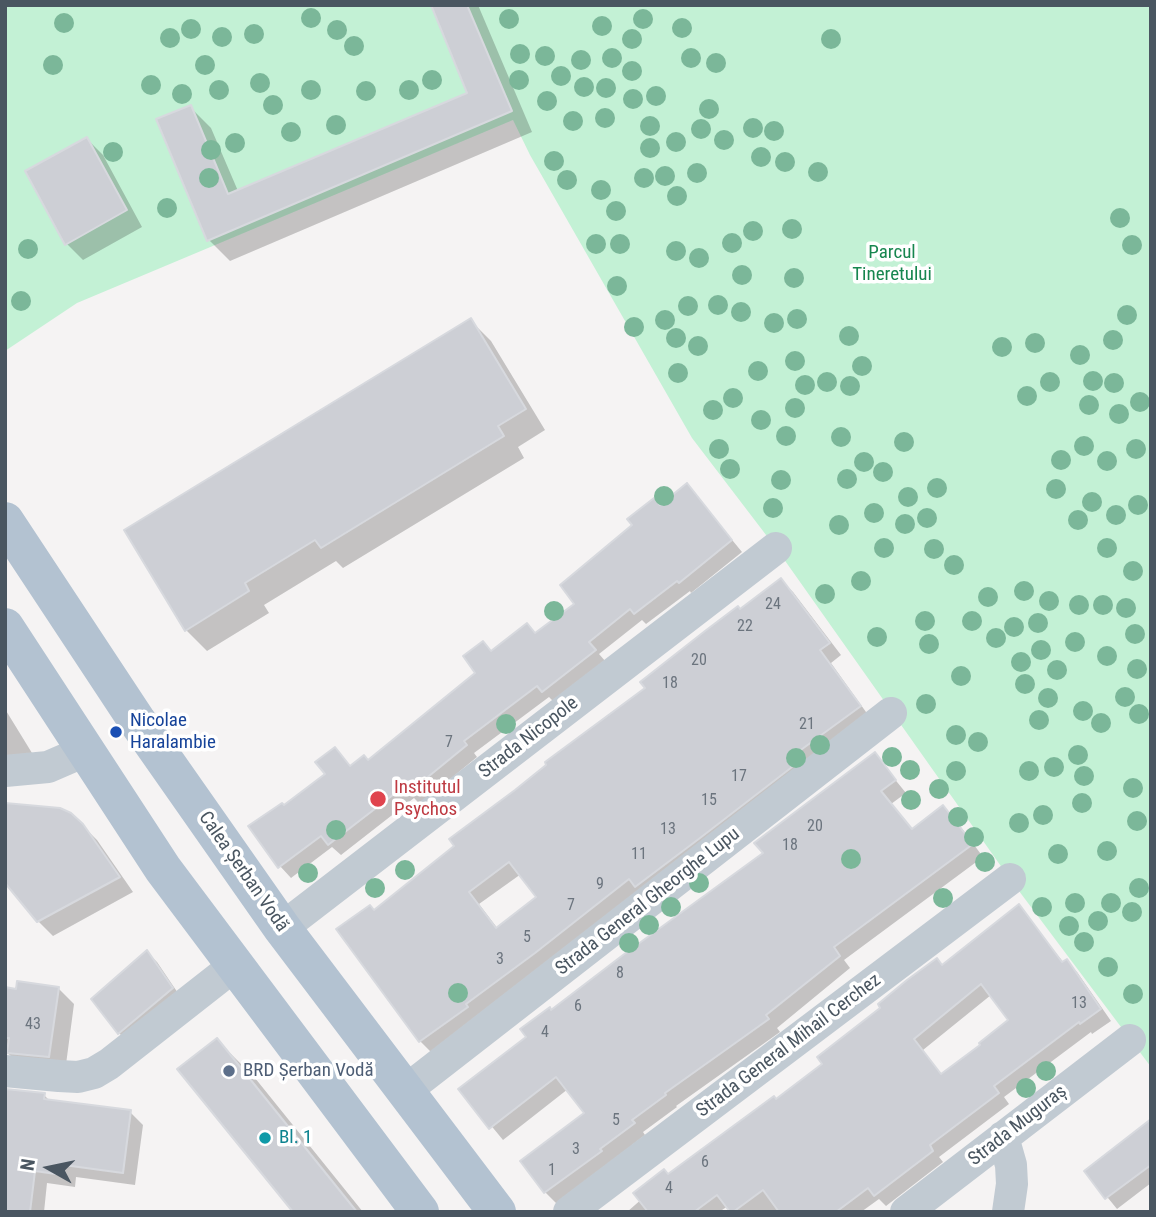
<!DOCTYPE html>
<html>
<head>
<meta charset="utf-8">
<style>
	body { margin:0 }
	#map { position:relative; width:1156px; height:1217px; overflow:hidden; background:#f5f3f3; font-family:"Roboto Condensed",sans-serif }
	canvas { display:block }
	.frame { position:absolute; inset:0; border:7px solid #4a5661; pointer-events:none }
	.north { position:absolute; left:14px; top:1133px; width:70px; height:70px; -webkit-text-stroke:5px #fff; paint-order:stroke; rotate:279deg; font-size:19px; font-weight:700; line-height:28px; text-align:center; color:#4a5661 }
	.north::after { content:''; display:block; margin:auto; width:24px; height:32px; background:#4a5661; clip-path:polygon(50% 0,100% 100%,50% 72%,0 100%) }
</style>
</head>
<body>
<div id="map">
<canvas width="1156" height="1217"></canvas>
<div class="frame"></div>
<div class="north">N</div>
</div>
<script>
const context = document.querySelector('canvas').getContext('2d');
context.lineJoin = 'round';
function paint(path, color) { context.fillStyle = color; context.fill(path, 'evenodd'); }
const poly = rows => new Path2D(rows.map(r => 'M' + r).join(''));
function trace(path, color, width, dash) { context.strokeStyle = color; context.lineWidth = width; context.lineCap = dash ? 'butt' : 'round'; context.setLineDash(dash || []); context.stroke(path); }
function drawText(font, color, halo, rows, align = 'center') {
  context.font = font + ' "Roboto Condensed",sans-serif'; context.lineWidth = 7; context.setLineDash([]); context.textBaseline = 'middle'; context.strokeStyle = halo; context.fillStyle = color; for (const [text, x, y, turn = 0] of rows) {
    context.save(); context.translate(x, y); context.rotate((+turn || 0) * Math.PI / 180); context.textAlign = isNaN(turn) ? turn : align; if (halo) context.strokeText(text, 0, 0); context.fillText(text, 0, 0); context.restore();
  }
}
paint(poly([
	[5,5,1151,5,1151,1067,1010,879,776,548,692,438,530,155,513,120,77,303,5,351]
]), '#c3f1d5');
paint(poly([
	[432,5,478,5,532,132,230,261,209,240,190,107,211,128,238,191,469,93],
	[87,139,103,155,142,227,83,260,67,244],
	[470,320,491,341,545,430,518,447,524,458,343,568,336,561,264,605,269,613,207,651,186,630],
	[687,485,742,552,691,593,690,591,646,624,642,620,599,654,606,662,554,702,549,697,474,753,477,757,420,804,414,798,341,855,332,847,291,878,280,866,284,808,327,775,335,749,351,767,368,762,477,673,492,652,536,635,577,604,660,506],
	[781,580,793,592,841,655,831,663,871,719,432,1053,420,1041,339,929,375,912,740,611],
	[521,874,539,897,498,929,479,904],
	[5,709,32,753,5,771],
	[875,755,906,793,891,804,913,830,943,807,955,819,983,857,844,960,850,968,777,1028,780,1032,676,1106,677,1107,643,1132,645,1135,557,1204,545,1192,586,1114,568,1089,503,1140,461,1089,528,1037,552,1012,765,854],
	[82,825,97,840,133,892,53,936,38,921],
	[1019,907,1064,963,1066,962,1077,972,1111,1021,1092,1034,1091,1032,1004,1097,1009,1104,939,1157,943,1162,886,1206,879,1199,861,1212,732,1212,728,1206,719,1212,627,1212,668,1176,776,1101],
	[991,995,1010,1020,983,1046,942,1075,923,1050],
	[147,952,157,962,182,999,129,1043,119,1033],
	[58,988,74,1004,65,1072,25,1068,5,1051,5,989],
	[217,1040,255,1078,363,1212,296,1212],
	[44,1095,50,1101,130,1112,143,1125,135,1185,76,1177,75,1187,47,1183,44,1212,5,1212],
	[1151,1121,1151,1183,1117,1209,1086,1171]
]), '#0003');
const building = poly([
	[431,5,467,5,512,111,207,241,156,119,191,105,228,194,467,93,431,5],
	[87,137,127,210,65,245,25,171,87,137],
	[471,318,526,409,498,426,504,436,321,548,315,540,245,583,249,591,185,631,124,530,471,318],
	[687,483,732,540,679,583,677,581,634,614,630,609,589,642,596,650,542,692,537,686,464,741,467,745,407,794,402,788,328,845,321,836,278,868,248,826,282,803,284,805,325,774,315,762,335,747,350,766,364,755,368,760,475,673,463,656,483,641,491,651,527,623,535,633,574,604,560,585,632,525,627,519,654,498,660,505,687,483],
	[781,578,830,643,820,650,861,706,787,760,792,767,700,838,635,887,629,879,535,953,466,1004,468,1007,419,1042,336,929,370,905,374,910,454,846,449,839,515,790,546,765,545,762,645,688,640,682,705,631,738,606,740,609,781,578],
	[509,862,536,897,496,928,469,892,509,862],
	[875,752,896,780,881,791,912,829,943,805,973,844,834,947,840,956,766,1015,769,1019,665,1093,666,1095,632,1120,635,1123,600,1149,602,1151,544,1193,520,1161,584,1113,556,1077,489,1129,458,1089,526,1037,520,1029,550,1007,551,1010,623,955,763,853,754,843,875,752],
	[5,803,60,808,71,813,83,824,120,877,37,922,5,883,5,803],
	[1019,904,1062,962,1067,959,1101,1009,1080,1024,1079,1022,994,1086,999,1093,930,1145,933,1151,874,1196,868,1188,836,1212,779,1212,763,1190,733,1212,730,1212,717,1195,694,1212,648,1212,633,1193,664,1169,668,1174,774,1096,776,1099,822,1064,817,1057,880,1008,878,1004,907,980,937,958,942,965,1019,904],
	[981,984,1008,1020,979,1043,980,1045,941,1074,914,1039,981,984],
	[147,950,173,988,118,1034,91,999,147,950],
	[17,981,59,987,49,1057,7,1053,9,1038,5,1038,5,987,16,989,17,981],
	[217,1038,357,1212,293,1212,177,1069,217,1038],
	[5,1089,45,1093,44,1099,131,1110,123,1173,64,1165,63,1175,35,1171,30,1212,5,1212,5,1089],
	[1151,1119,1151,1165,1105,1199,1084,1171,1151,1119]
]);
paint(building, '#cdcfd5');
trace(building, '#d7d9de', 2);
trace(poly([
	[5,771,48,767,85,751],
	[282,928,776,548],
	[5,1071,59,1076,78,1077,94,1073,109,1064,234,966],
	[405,1091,891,713],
	[1003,1137,1011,1165,1012,1184,1008,1212],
	[569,1212,1010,879],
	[906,1212,1130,1040]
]), '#c1cad2', 32);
trace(poly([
	[5,521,137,721,282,928,497,1212],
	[5,627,163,869,420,1212]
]), '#b3c2d1', 38);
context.fillStyle = '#7bb799';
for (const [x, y] of [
	[311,18],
	[509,19],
	[643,19],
	[64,23],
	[602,26],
	[682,28],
	[191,29],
	[337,30],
	[254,34],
	[222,37],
	[170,38],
	[632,39],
	[831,39],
	[354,46],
	[520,54],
	[545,56],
	[612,58],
	[691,58],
	[581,60],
	[716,63],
	[53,65],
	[205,65],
	[632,71],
	[561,76],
	[432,80],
	[519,80],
	[260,83],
	[151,85],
	[584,87],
	[606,88],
	[219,90],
	[311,90],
	[409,90],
	[366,91],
	[182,94],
	[656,96],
	[633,99],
	[547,101],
	[273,105],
	[709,109],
	[605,118],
	[573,121],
	[336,125],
	[650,126],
	[753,128],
	[701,129],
	[774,131],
	[291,132],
	[724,140],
	[676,142],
	[235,143],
	[650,148],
	[211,150],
	[113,152],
	[761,157],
	[554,161],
	[785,162],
	[818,172],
	[697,173],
	[665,176],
	[209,178],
	[644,178],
	[567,180],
	[601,190],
	[677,196],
	[167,208],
	[616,211],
	[1120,218],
	[792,229],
	[753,231],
	[732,243],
	[596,244],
	[620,244],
	[1132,245],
	[28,249],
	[676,251],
	[699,258],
	[742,275],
	[794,278],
	[617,286],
	[21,301],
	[718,305],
	[688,306],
	[741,312],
	[1127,315],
	[797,319],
	[665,320],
	[774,323],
	[634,327],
	[849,336],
	[676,338],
	[1113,340],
	[1035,343],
	[698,346],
	[1002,347],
	[1080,355],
	[795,361],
	[862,366],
	[758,371],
	[678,373],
	[1093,381],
	[827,382],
	[1050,382],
	[1114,383],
	[805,385],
	[850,386],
	[1027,396],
	[733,398],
	[1140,402],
	[1089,405],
	[795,408],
	[713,410],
	[1119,414],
	[761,420],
	[786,436],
	[841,437],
	[904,442],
	[1084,446],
	[719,449],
	[1136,449],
	[1061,460],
	[1107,461],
	[864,462],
	[730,469],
	[883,472],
	[847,479],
	[781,480],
	[937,488],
	[1056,489],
	[664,496],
	[908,497],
	[1092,502],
	[1138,505],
	[773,508],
	[874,513],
	[1116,515],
	[927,518],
	[1078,520],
	[905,524],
	[839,525],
	[884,548],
	[1107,548],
	[934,549],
	[954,565],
	[1133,571],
	[861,581],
	[1024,591],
	[825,594],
	[988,597],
	[1049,601],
	[1079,605],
	[1103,605],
	[1126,608],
	[554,611],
	[925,621],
	[972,621],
	[1038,623],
	[1014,627],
	[1135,634],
	[877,637],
	[996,638],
	[1075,642],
	[929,644],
	[1041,650],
	[1107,656],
	[1021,662],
	[1137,669],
	[1057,670],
	[961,676],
	[1025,684],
	[1125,697],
	[1048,698],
	[926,704],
	[1083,711],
	[1139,714],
	[1039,720],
	[1101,723],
	[506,724],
	[956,735],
	[978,742],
	[820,745],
	[1078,755],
	[892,757],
	[796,758],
	[1054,767],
	[910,770],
	[956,771],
	[1029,771],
	[1084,776],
	[1133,788],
	[939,789],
	[911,800],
	[1082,803],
	[1043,815],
	[958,817],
	[1137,821],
	[1019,823],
	[336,830],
	[974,837],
	[1107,851],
	[1058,854],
	[851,859],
	[985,862],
	[405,870],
	[308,873],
	[699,883],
	[375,888],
	[1139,888],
	[943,898],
	[1075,903],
	[1111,903],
	[671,907],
	[1042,907],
	[1132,912],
	[1098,921],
	[649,925],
	[1069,926],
	[1084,942],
	[629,943],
	[1108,967],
	[458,993],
	[1133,994],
	[1046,1071],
	[1026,1088]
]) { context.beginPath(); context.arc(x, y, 10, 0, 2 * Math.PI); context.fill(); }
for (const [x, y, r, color] of [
	[116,732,7,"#1a4fb4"],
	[378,799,9,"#e0444e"],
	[229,1071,7,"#5c6f8a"],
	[265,1138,7,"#0f9aa8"]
]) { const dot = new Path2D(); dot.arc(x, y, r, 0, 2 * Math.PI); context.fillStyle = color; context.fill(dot); trace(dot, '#fff', 2.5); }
drawText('16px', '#6b747e', null, [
	["24",773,605],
	["22",745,627],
	["20",699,661],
	["18",670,684],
	["21",807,725],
	["7",449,743],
	["17",739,777],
	["15",709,801],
	["20",815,827],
	["13",668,830],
	["18",790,846],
	["11",639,855],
	["9",600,885],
	["7",571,906],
	["5",527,938],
	["3",500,960],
	["8",620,974],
	["13",1079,1004],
	["6",578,1007],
	["43",33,1025],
	["4",545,1033],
	["5",616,1121],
	["3",576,1150],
	["6",705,1163],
	["1",552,1171],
	["4",669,1189]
]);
drawText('19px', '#17864f', '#fff', [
	["Parcul",892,253],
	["Tineretului",892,275]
]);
drawText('19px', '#164399', '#fff', [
	["Nicolae",130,721],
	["Haralambie",130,743]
], 'left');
drawText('19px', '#4a5661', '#fff', [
	["Strada Nicopole",529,738,-38],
	["Calea Șerban Vodă",243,872,55],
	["Strada General Gheorghe Lupu",648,902,-38],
	["Strada General Mihail Cerchez",789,1046,-37],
	["Strada Muguraș",1018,1126,-38]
]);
drawText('19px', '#be3a42', '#fff', [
	["Institutul",394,788],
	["Psychos",394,810]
], 'left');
drawText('19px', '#4e5e75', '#fff', [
	["BRD Șerban Vodă",243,1071]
], 'left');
drawText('19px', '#0d838f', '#fff', [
	["Bl. 1",279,1138]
], 'left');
</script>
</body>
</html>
